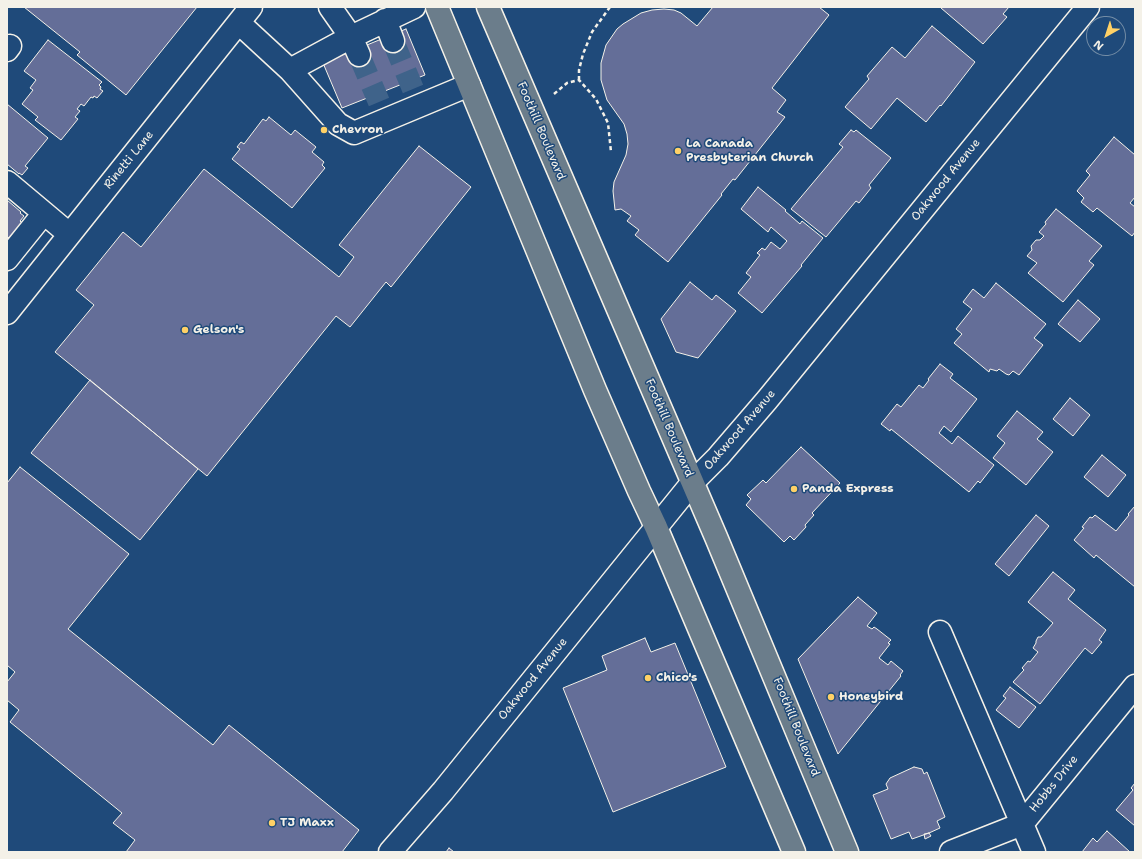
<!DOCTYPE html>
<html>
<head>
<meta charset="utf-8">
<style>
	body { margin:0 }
	#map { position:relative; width:1142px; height:859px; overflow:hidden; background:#1f4a7a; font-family:"Shantell Sans",sans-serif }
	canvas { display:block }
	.frame { position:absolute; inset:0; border:8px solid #f4f1e8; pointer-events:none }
	.north { position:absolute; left:1086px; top:16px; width:40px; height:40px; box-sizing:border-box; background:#1f4a7a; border:1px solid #748da6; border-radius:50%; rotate:219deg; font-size:11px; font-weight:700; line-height:16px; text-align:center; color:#f4f1e8 }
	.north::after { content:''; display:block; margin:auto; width:14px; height:18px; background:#ffd166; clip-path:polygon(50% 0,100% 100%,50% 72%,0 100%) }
</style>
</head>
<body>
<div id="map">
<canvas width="1142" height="859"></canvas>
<div class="frame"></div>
<div class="north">N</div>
</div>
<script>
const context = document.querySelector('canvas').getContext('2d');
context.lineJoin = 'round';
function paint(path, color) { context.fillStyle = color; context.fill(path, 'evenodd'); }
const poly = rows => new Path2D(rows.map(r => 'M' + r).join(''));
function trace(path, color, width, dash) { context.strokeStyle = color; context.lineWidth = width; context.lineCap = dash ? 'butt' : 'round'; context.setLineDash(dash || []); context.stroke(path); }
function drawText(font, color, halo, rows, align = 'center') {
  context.font = font + ' "Shantell Sans",sans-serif'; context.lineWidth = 3; context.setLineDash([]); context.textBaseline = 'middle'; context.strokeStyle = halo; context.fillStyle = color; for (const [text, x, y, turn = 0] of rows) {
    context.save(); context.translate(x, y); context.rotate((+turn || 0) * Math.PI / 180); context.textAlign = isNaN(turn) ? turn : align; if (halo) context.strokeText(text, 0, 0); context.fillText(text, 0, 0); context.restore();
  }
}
const building = poly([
	[24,7,197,7,126,95,77,55,80,52,24,7],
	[713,7,819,7,829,15,772,88,786,100,777,112,785,117,735,180,733,179,721,194,722,195,668,262,635,235,639,230,627,221,631,216,621,209,615,210,613,191,614,182,626,155,628,144,627,134,624,124,607,100,601,80,601,63,606,45,617,29,623,24,641,13,652,10,664,9,674,10,681,13,697,26,713,7],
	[942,7,1009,7,1003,14,1007,17,983,44,941,8,942,7],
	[932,26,975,62,941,106,940,105,926,122,897,98,871,129,845,107,869,79,867,76,892,47,905,58,932,26],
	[406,29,425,75,342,108,323,63,406,29],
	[48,40,102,82,99,85,101,87,100,89,103,91,97,98,94,96,93,98,91,97,84,106,81,104,77,109,80,111,75,117,78,119,61,140,35,120,38,117,22,104,33,90,30,88,36,80,24,71,48,40],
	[7,104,48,138,25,166,28,168,22,175,19,173,19,174,7,164,7,104],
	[269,117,291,135,295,130,316,147,312,152,324,162,322,165,325,168,292,208,232,159,240,149,237,147,241,142,244,144,263,119,266,121,269,117],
	[851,130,854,132,856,130,891,158,869,185,871,188,859,203,856,201,826,237,791,209,843,147,839,144,851,130],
	[1114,137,1135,155,1135,197,1130,203,1135,207,1135,232,1132,236,1097,208,1093,212,1081,202,1084,198,1077,191,1090,175,1086,171,1114,137],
	[419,146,471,187,391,287,386,282,350,327,336,316,207,476,55,352,94,305,76,290,123,232,141,247,204,169,339,277,354,257,339,245,419,146],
	[758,187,786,210,785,211,800,224,802,221,823,238,801,265,802,266,762,313,738,293,751,277,746,273,760,255,757,253,762,248,765,250,771,242,780,249,787,241,771,227,768,232,741,209,758,187],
	[7,200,21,212,20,213,24,216,20,221,22,223,10,238,9,237,7,239,7,200],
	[1056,209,1102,246,1089,261,1094,265,1063,302,1028,273,1037,263,1027,256,1032,250,1031,246,1036,240,1040,240,1044,236,1039,232,1046,224,1045,222,1056,209],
	[690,282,712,300,716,295,736,311,698,358,676,352,661,319,690,282],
	[996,283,1046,324,1034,338,1043,345,1019,375,1013,371,1009,375,1006,374,999,369,997,371,990,369,989,372,954,343,962,334,956,329,972,309,963,302,973,289,984,298,996,283],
	[1078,300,1100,319,1080,342,1058,324,1078,300],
	[940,364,953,374,950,378,977,399,951,432,944,426,939,433,952,444,958,436,994,465,980,483,978,481,969,492,891,429,890,431,881,424,897,404,901,407,919,385,923,388,929,380,928,379,940,364],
	[90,380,198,469,140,540,31,453,90,380],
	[1070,398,1090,415,1073,436,1053,419,1070,398],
	[1017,411,1043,432,1037,439,1053,452,1026,485,993,458,1005,443,997,436,1017,411],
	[801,447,840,483,812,513,814,515,805,525,806,527,794,540,790,536,784,542,746,505,751,499,747,495,763,480,766,483,801,447],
	[1102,455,1126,475,1108,497,1084,477,1102,455],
	[20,467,129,554,68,629,213,745,229,725,359,830,342,852,126,852,135,840,113,823,122,813,10,722,19,710,7,700,7,682,15,672,7,665,7,483,20,467],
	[1135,506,1135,587,1096,555,1094,558,1074,540,1084,528,1082,527,1090,517,1092,518,1095,515,1116,531,1129,515,1128,514,1135,506],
	[1036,515,1049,526,1009,576,995,564,1036,515],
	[1053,572,1075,590,1068,599,1106,630,1099,640,1102,642,1092,654,1085,648,1040,704,1013,682,1024,670,1022,668,1028,661,1030,662,1038,652,1033,648,1036,643,1036,641,1038,637,1041,637,1053,623,1028,602,1053,572],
	[858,597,877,613,867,626,872,629,874,627,877,629,891,640,888,643,890,644,879,658,888,665,891,661,903,671,900,675,901,676,838,754,798,659,858,597],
	[645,638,651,652,675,643,726,767,613,812,563,688,607,670,602,656,645,638],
	[1010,687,1036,707,1019,728,996,710,1006,698,1003,696,1010,687],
	[914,767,922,769,924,774,927,772,945,817,937,821,940,828,929,833,912,839,909,832,891,839,873,795,888,789,886,784,890,778,914,767],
	[1135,783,1135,826,1116,810,1133,790,1131,788,1135,783],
	[1107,831,1130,852,1082,852,1093,838,1097,842,1107,831],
	[929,833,931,836,925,839,924,834,929,833],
	[449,848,454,852,446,852,449,848]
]);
paint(building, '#646e98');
trace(building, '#f4f1e8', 1);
trace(poly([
	[393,41,413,89],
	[359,55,379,102]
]), '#3f638a', 22, [22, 11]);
const minor = poly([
	[330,7,351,37,359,55],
	[385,20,393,41],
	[239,23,290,70,338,124,354,133,469,85],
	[7,50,10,46],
	[290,70,351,37,414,7],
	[7,182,69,234],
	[7,259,44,213],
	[7,313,251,7],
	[940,632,1034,852],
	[390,852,443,791,692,483,718,457,767,400,1088,7],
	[951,852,1022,824,1135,686]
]);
const major = poly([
	[437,7,595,390,639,491,656,527,794,852],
	[488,7,716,537,847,852]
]);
trace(minor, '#f4f1e8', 25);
trace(major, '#f4f1e8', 25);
trace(poly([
	[579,80,579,70,583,54,592,32,610,7],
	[554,94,567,83,579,80,596,99,608,123,611,152]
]), '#f4f1e8', 2.5, [4, 3]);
trace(minor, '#1f4a7a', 22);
trace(major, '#6b7d8b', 22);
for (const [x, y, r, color] of [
	[324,130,4,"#ffd166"],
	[678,151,4,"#ffd166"],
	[185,330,4,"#ffd166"],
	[794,489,4,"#ffd166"],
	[648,678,4,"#ffd166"],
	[831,697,4,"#ffd166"],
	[272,823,4,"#ffd166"]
]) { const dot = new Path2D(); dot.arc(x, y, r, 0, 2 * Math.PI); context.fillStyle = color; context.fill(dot); trace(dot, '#1f4a7a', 1.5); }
drawText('bold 12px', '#f4f1e8', '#1f4a7a', [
	["Chevron",332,130],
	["La Canada",686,144],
	["Presbyterian Church",686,158],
	["Gelson's",193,330],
	["Panda Express",802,489],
	["Chico's",656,678],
	["Honeybird",839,697],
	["TJ Maxx",280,823]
], 'left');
drawText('12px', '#f4f1e8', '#1f4a7a', [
	["Foothill Boulevard",541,131,67],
	["Rinetti Lane",129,160,-51],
	["Oakwood Avenue",946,180,-51],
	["Foothill Boulevard",669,428,67],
	["Oakwood Avenue",740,430,-49],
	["Oakwood Avenue",533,679,-51],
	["Foothill Boulevard",796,727,68],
	["Hobbs Drive",1054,784,-51]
]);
</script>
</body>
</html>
